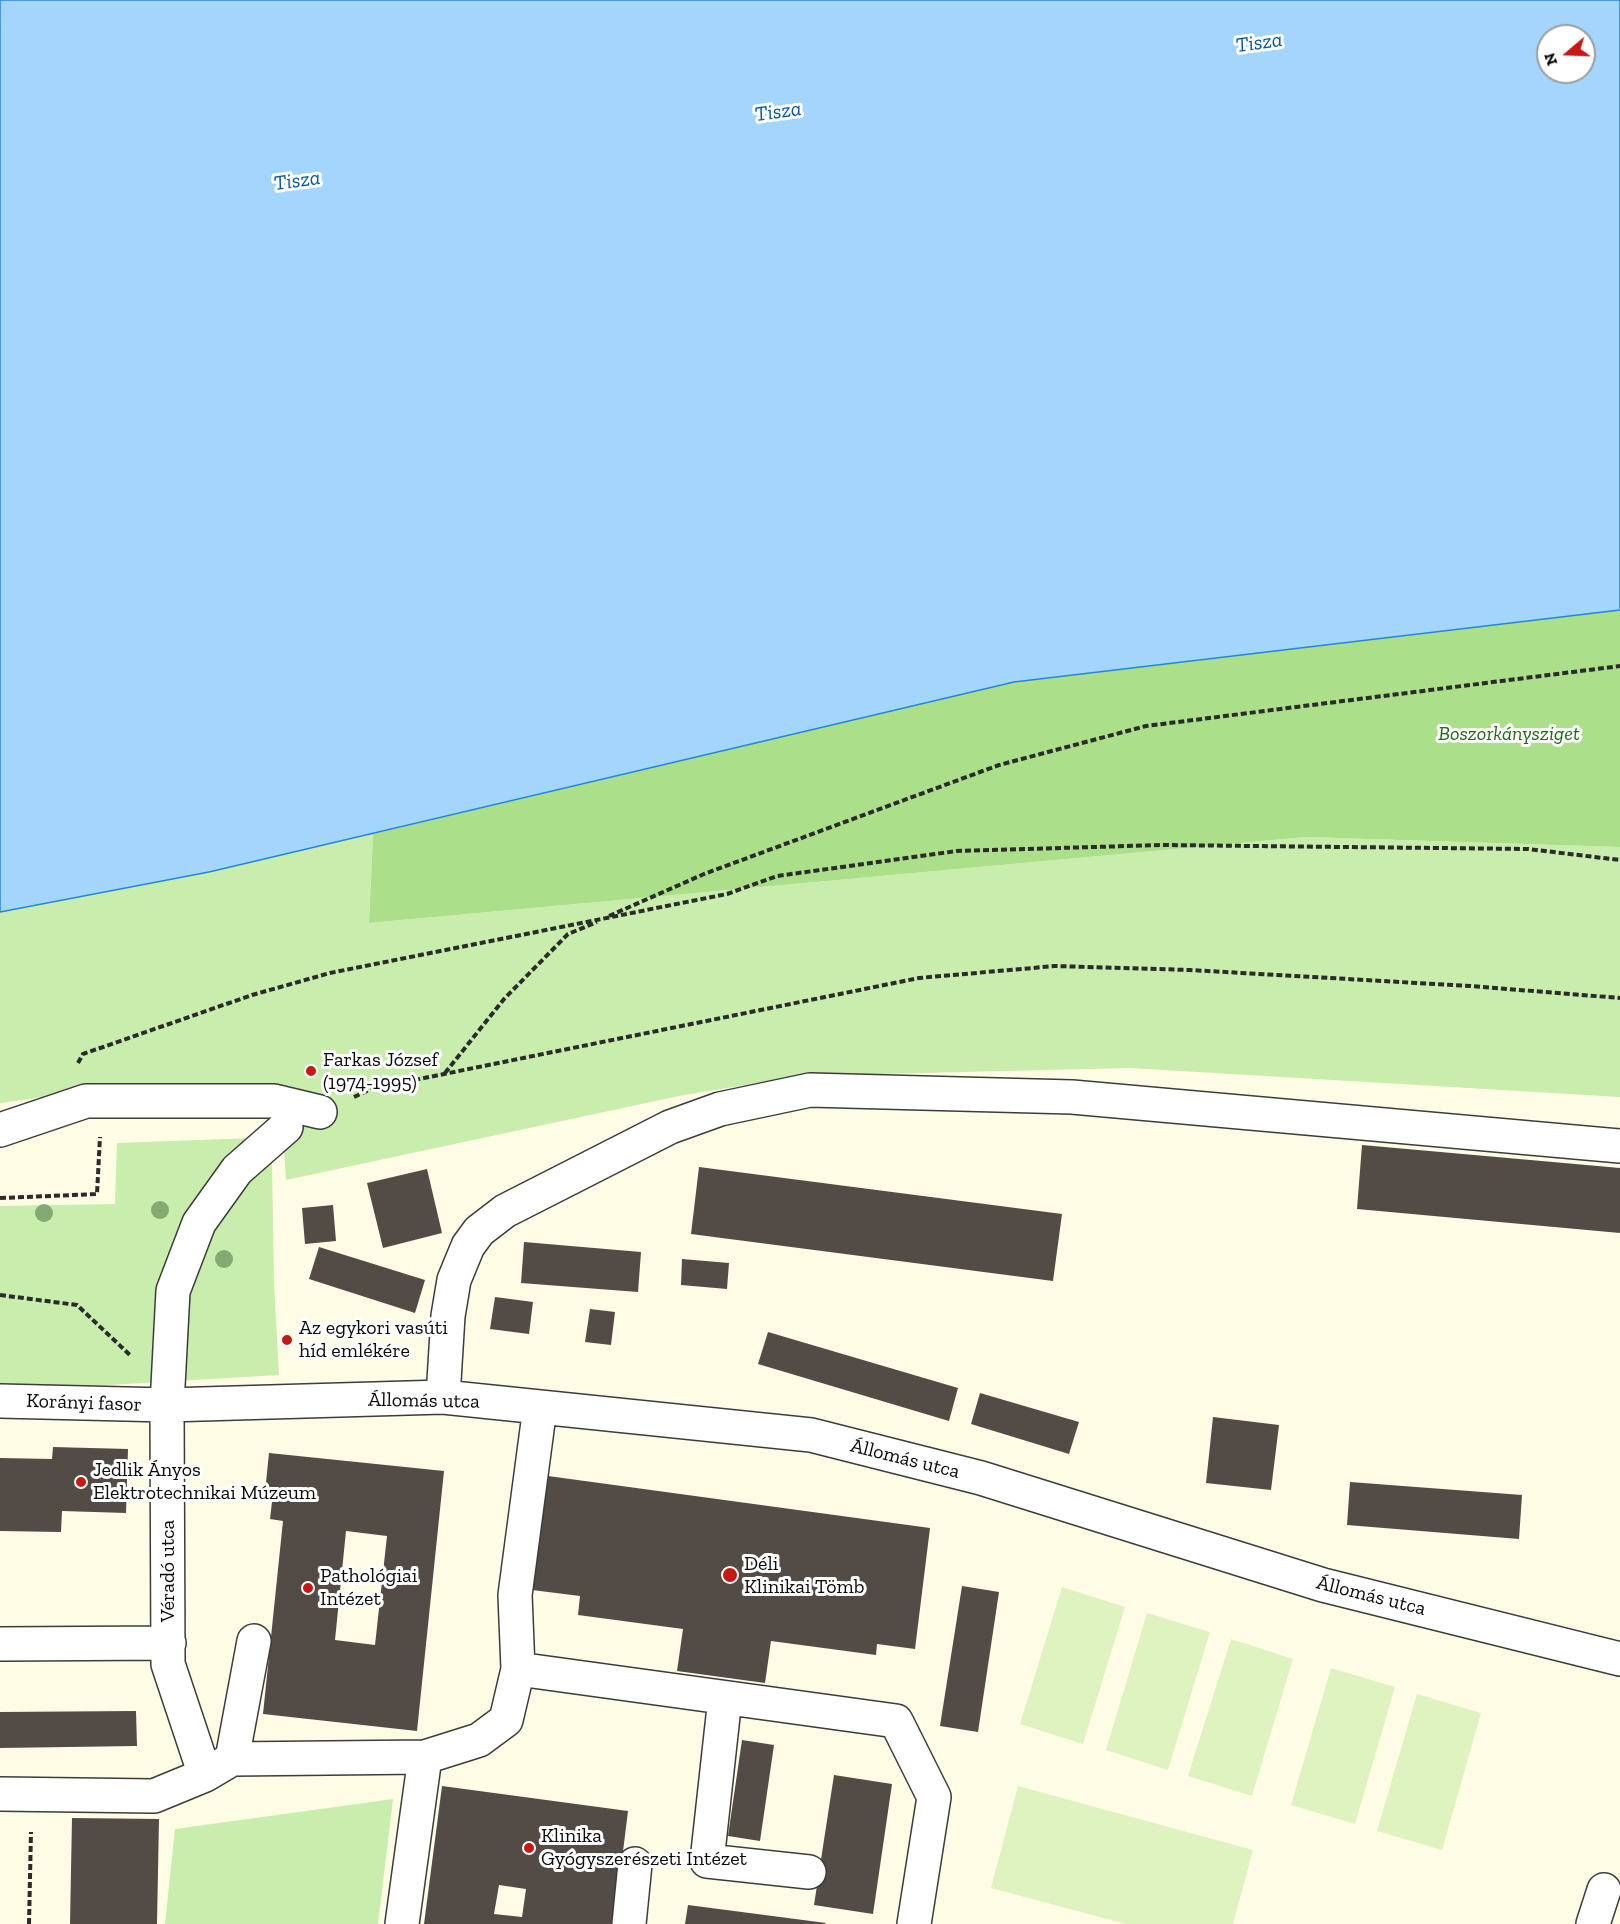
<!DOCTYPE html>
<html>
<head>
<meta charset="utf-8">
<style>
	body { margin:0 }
	#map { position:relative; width:1620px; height:1924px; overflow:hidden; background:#fffce6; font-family:"Zilla Slab",serif }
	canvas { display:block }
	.north { position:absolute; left:1536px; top:24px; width:60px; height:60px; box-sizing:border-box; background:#fff; border:2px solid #9d9d9d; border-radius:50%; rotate:251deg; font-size:16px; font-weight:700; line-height:24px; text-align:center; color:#090909 }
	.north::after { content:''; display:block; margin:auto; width:21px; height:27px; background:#c61815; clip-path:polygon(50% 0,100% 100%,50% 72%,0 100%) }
</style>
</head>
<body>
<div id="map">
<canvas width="1620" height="1924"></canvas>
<div class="north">N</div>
</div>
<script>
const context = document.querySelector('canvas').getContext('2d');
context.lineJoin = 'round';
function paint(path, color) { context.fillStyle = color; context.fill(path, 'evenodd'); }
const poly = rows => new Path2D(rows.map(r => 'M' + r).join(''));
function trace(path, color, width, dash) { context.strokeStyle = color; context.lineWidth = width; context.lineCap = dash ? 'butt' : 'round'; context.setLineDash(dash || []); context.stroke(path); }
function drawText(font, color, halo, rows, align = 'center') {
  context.font = font + ' "Zilla Slab",serif'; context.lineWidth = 6; context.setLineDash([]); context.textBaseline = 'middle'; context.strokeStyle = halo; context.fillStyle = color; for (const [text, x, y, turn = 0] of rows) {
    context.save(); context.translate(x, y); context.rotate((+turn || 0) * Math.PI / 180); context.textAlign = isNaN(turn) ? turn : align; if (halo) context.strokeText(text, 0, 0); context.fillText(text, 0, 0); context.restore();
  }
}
paint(poly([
	[373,834,369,923,1306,837,1620,847,1620,1097,1130,1068,800,1076,679,1096,286,1180,280,1091,87,1091,0,1103,0,912,209,872],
	[252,1138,272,1164,274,1284,279,1375,92,1386,0,1384,0,1206,115,1204,117,1143],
	[393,1799,378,1924,165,1924,175,1829]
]), '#c9edac');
paint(poly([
	[1620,610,1620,847,1306,837,369,923,373,834,1014,682]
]), '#abdf8a');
paint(poly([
	[1062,1587,1125,1607,1083,1744,1020,1724],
	[1147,1613,1210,1632,1168,1770,1106,1750],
	[1231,1639,1293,1659,1252,1796,1188,1776],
	[1331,1668,1395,1687,1355,1824,1291,1805],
	[1417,1694,1481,1713,1442,1850,1377,1831],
	[1018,1786,1253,1850,1233,1924,1126,1924,991,1888]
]), '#def3bf');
const water = poly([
	[0,0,1620,0,1620,610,1014,682,209,872,0,912,0,0],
	[1548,36,1584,36,1584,72,1548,72,1548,36]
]);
paint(water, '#a4d6fd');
trace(water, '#2486db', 1.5);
paint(poly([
	[1362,1145,1620,1168,1620,1233,1357,1209],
	[699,1167,1062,1214,1053,1281,691,1234],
	[427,1169,442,1233,383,1248,367,1183],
	[333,1205,336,1241,305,1244,302,1208],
	[524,1242,641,1252,638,1292,521,1283],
	[319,1247,425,1280,415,1313,309,1279],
	[682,1259,729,1263,727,1289,681,1285],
	[495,1297,533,1302,529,1334,490,1329],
	[590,1309,615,1312,611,1345,585,1342],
	[768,1332,958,1388,949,1421,758,1364],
	[980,1393,1079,1422,1069,1454,971,1424],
	[1213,1417,1279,1425,1271,1490,1206,1483],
	[53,1447,128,1449,126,1513,62,1511,61,1532,0,1531,0,1458,52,1459],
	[269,1453,444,1471,417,1731,263,1714,283,1521,270,1519,272,1502,264,1502],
	[346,1531,387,1536,375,1645,335,1640],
	[548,1476,930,1528,915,1649,877,1644,876,1655,771,1641,765,1683,677,1671,683,1629,578,1615,580,1596,532,1590],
	[1350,1482,1522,1495,1519,1539,1347,1525],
	[962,1586,999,1592,978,1732,940,1726],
	[136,1711,137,1746,0,1748,0,1712],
	[742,1740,774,1745,760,1841,728,1836],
	[834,1775,892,1784,873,1914,814,1905],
	[442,1786,628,1811,614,1924,424,1924],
	[499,1885,526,1889,522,1917,494,1914],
	[72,1818,159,1819,157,1924,70,1924],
	[688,1905,826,1923,825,1924,685,1924]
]), '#534b45');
const minor = poly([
	[0,1130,86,1101,274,1101,320,1112],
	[443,1397,448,1316,454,1280,468,1246,479,1231,505,1211,670,1127,720,1109,810,1090,1072,1097,1620,1146],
	[0,1401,167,1405,443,1397,811,1435,981,1478,1323,1585,1620,1659],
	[0,1644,169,1643],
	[518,1669,896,1721,934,1797,914,1924],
	[725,1698,707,1861,809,1872],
	[425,1757,479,1740,506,1720,518,1669,515,1595,540,1407],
	[232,1759,254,1641],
	[205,1775,168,1664,167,1405,173,1291,199,1223,237,1170,286,1127],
	[0,1794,154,1796,205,1775,232,1759,425,1757,402,1924],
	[629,1924,635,1864],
	[1593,1924,1604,1890]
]);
trace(minor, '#3c3c3c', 36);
trace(poly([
	[609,916,704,874,999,765,1146,726,1620,666],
	[78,1063,83,1054,252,995,330,973,727,894,777,876,957,851,1162,845,1528,849,1620,860],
	[445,1073,504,999,568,934,597,922],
	[354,1097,371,1089,444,1074,919,978,1055,966,1190,970,1470,986,1620,998],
	[0,1198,97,1194,100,1137],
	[0,1295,77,1305,131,1356],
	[29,1924,31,1832]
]), '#2b2b2b', 4, [6, 3]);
trace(minor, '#fff', 33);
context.fillStyle = '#84aa73';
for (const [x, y] of [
	[160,1210],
	[44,1213],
	[224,1259]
]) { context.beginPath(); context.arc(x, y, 9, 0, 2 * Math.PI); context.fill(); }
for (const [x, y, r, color] of [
	[311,1071,6,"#c61815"],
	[287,1340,6,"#c61815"],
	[81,1482,6,"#c61815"],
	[730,1575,8,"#c61815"],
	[308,1588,6,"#c61815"],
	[529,1848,6,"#c61815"]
]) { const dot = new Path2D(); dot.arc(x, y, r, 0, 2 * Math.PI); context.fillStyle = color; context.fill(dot); trace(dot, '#fff', 2); }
drawText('italic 20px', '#206615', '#fff', [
	["Boszorkánysziget",1509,734]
]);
drawText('20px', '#090909', '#fff', [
	["Farkas József",323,1060],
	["(1974-1995)",323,1083],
	["Az egykori vasúti",299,1328],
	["híd emlékére",299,1351],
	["Jedlik Ányos",93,1470],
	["Elektrotechnikai Múzeum",93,1493],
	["Déli",744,1564],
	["Klinikai Tömb",744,1587],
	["Pathológiai",320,1576],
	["Intézet",320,1599],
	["Klinika",541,1836],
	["Gyógyszerészeti Intézet",541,1859]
], 'left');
drawText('20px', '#090909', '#fff', [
	["Állomás utca",424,1401,1],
	["Korányi fasor",84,1403,2],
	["Állomás utca",905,1459,14],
	["Véradó utca",168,1571,-90],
	["Állomás utca",1371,1596,14]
]);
drawText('italic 21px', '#0857a5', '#fff', [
	["Tisza",1259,43,-8],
	["Tisza",778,112,-8],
	["Tisza",297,181,-8]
]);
</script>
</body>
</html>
